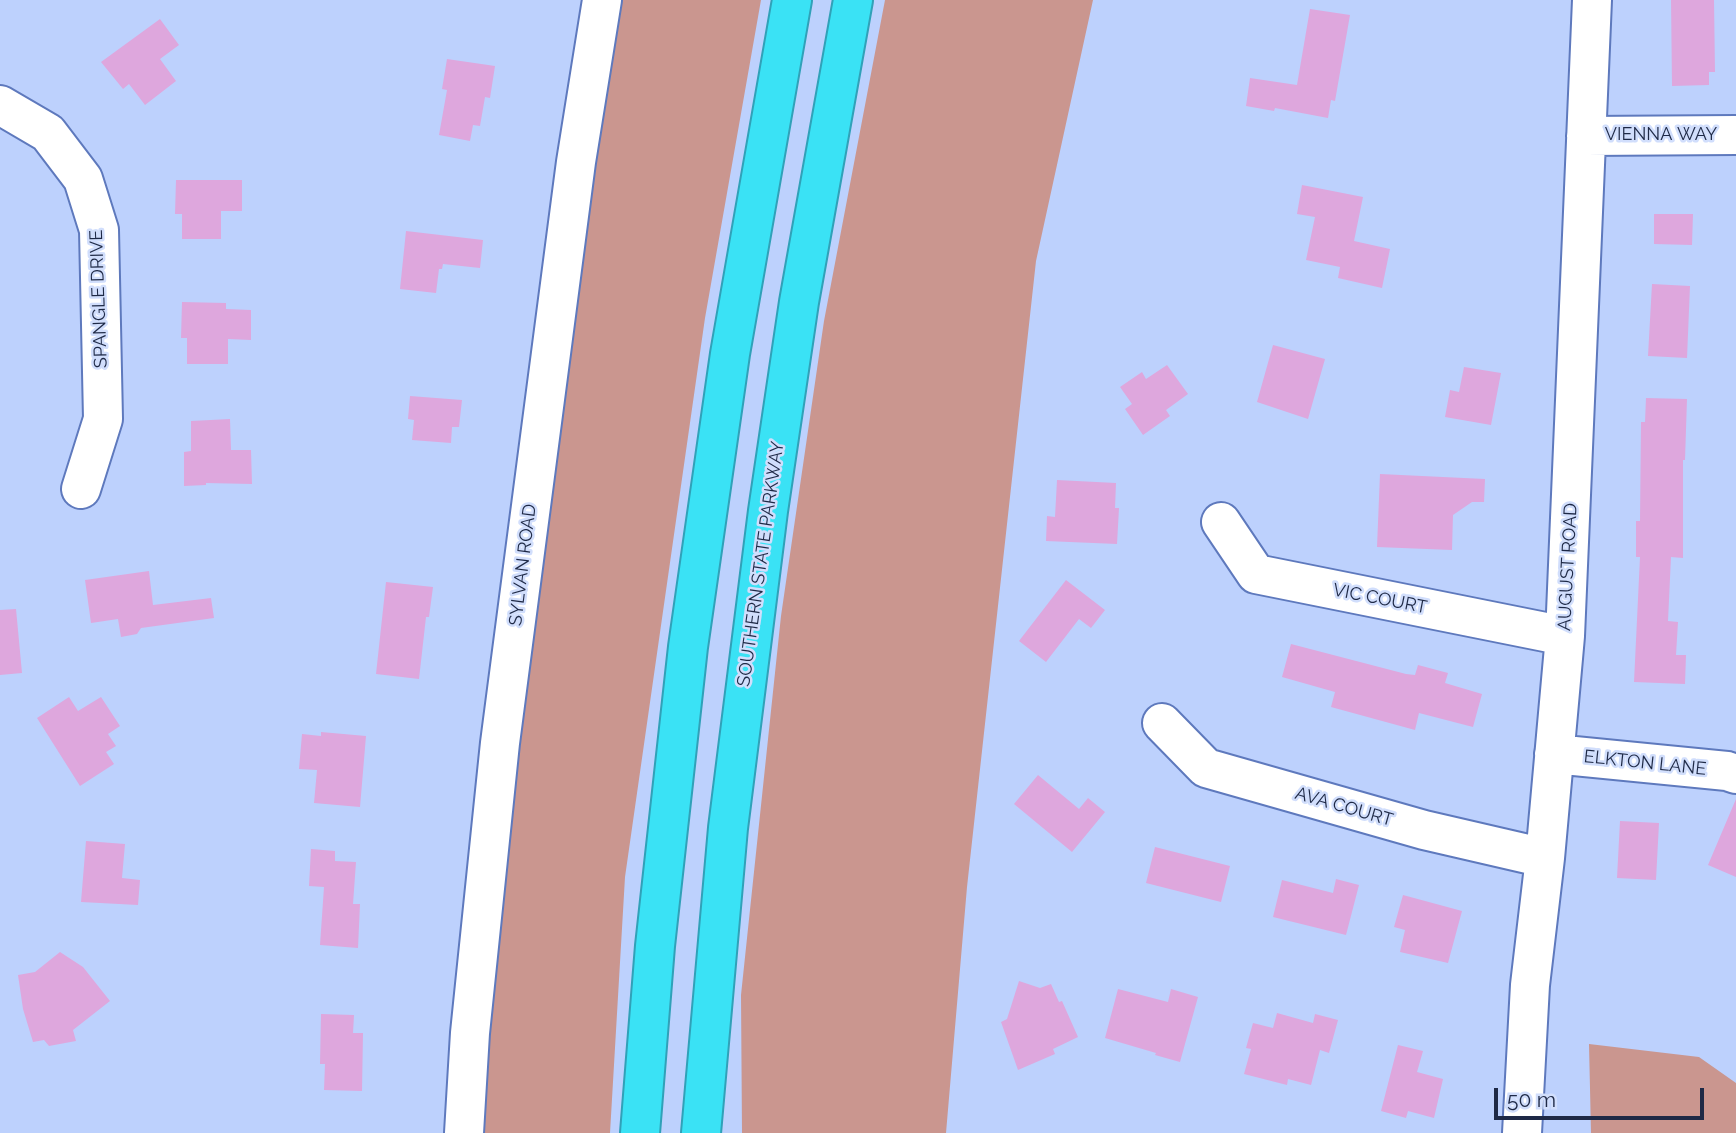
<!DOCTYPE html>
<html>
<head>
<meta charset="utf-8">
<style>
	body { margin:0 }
	#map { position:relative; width:1736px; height:1133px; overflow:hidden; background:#bdd1fd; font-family:Raleway,sans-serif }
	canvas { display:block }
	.scale { position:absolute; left:1494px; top:1088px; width:210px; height:32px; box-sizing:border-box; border:4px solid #1e2946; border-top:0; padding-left:9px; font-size:21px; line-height:24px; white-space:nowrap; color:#1e2946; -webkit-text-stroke:5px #d1defc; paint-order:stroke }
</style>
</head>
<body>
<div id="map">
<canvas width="1736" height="1133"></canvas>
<div class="scale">50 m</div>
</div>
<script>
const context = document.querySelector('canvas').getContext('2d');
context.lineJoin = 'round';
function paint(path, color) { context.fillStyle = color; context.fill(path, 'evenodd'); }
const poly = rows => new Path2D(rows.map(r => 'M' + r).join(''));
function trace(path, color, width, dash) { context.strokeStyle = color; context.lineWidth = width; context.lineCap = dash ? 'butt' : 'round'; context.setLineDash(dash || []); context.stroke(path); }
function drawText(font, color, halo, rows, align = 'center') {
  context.font = font + ' Raleway,sans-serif'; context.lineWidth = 5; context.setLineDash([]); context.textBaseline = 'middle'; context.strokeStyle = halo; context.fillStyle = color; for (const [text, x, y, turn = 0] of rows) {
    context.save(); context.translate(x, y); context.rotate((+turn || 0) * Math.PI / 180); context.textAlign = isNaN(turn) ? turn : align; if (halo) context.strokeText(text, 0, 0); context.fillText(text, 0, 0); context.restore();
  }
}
paint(poly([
	[615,0,761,0,705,318,625,877,610,1133,478,1133,509,763],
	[885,0,1093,0,1036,261,967,887,946,1133,742,1133,741,995,781,616,824,321],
	[1589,1044,1699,1057,1736,1083,1736,1133,1591,1133]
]), '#ca968f');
paint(poly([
	[1671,0,1714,0,1715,72,1709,72,1709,85,1672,86],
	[1310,9,1350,15,1335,101,1331,100,1328,118,1275,108,1274,111,1246,106,1250,78,1297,85],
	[160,19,179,45,160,59,176,81,145,105,129,84,123,89,101,62],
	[447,59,495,66,490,98,485,97,480,126,473,125,470,141,439,135,447,90,442,89],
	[176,180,242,180,242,211,221,211,221,239,182,239,182,214,175,214],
	[1302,185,1363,197,1354,241,1390,249,1382,288,1338,278,1340,267,1306,260,1315,217,1297,214],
	[1654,214,1693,214,1692,245,1654,244],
	[406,231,483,240,480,268,443,264,442,269,439,269,436,293,400,289],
	[1652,284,1690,286,1687,358,1648,356],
	[182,302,226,303,226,309,251,310,251,340,228,339,228,364,187,364,187,338,181,338],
	[1273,345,1325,359,1308,419,1257,402],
	[1167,365,1188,394,1166,410,1170,416,1143,435,1125,409,1132,404,1120,387,1142,372,1146,379],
	[1464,367,1501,373,1491,425,1445,417,1450,390,1459,392],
	[410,396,462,400,459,427,452,427,451,443,412,440,414,420,408,419],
	[1646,398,1687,399,1685,460,1683,460,1683,558,1671,557,1668,621,1678,622,1676,655,1686,655,1685,684,1634,682,1640,557,1636,557,1636,521,1640,521,1641,422,1645,422],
	[230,419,231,450,251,450,252,484,206,483,206,485,184,486,184,452,191,451,191,421],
	[1380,474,1485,479,1484,502,1472,502,1453,515,1452,550,1377,547],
	[1057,480,1116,483,1115,508,1119,508,1117,544,1046,541,1047,516,1055,517],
	[149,571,153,605,211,598,214,618,141,628,137,634,121,637,118,619,91,623,85,580],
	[1066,580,1105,610,1091,628,1079,619,1046,662,1019,641],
	[386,582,433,587,429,617,426,617,419,679,376,674],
	[16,609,22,673,0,675,0,610],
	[1291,644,1406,674,1415,675,1418,665,1448,673,1445,683,1482,694,1473,727,1419,713,1415,730,1331,707,1335,692,1282,677],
	[69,697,78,711,101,697,120,726,108,734,116,746,106,752,114,764,80,786,37,718],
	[321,732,366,736,360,807,314,803,317,770,299,769,302,734,321,736],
	[1038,775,1079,809,1088,798,1105,812,1072,852,1014,804],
	[1736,799,1736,877,1708,865],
	[1620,821,1659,823,1656,880,1617,878],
	[86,841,125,844,122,878,140,880,138,905,81,902],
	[1155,847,1230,866,1221,902,1146,883],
	[311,849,335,851,335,861,356,862,353,904,360,904,358,948,320,945,324,887,309,886],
	[1336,879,1359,885,1346,935,1273,917,1282,880,1333,893],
	[1403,895,1462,911,1448,963,1400,952,1405,930,1394,927],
	[60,952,83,967,110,1001,73,1030,76,1041,49,1046,44,1040,33,1042,23,1009,18,975,35,972],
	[1019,981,1040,988,1051,984,1059,1002,1062,1001,1078,1037,1053,1049,1055,1054,1018,1070,1001,1022,1007,1019],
	[1118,989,1168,1002,1171,989,1198,997,1180,1062,1155,1055,1156,1053,1105,1038],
	[1277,1013,1313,1023,1315,1014,1338,1020,1329,1053,1320,1050,1311,1085,1288,1079,1287,1085,1244,1074,1251,1049,1246,1048,1253,1023,1273,1028],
	[321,1014,354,1015,353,1033,363,1033,362,1091,324,1090,325,1064,320,1064],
	[1398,1045,1423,1051,1417,1072,1443,1079,1434,1118,1408,1111,1406,1118,1381,1111]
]), '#dea7dd');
const minor = poly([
	[0,105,48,133,83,179,99,230,103,419,81,489],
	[1586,136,1736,135],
	[1221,522,1256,574,1565,636],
	[1162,723,1206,768,1424,830,1545,858],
	[1554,754,1727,771,1736,774],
	[464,1133,470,1033,500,743,576,162,602,0],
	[1522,1133,1530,985,1545,858,1565,636,1592,0]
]);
const highway = poly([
	[640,1133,655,946,688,647,730,354,792,0],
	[701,1133,728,828,768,511,799,302,853,0]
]);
trace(minor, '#5e79bd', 42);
trace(highway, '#30a1b8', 42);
trace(minor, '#fff', 38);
trace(highway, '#3ae2f5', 38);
drawText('18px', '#1e2946', '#d1defc', [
	["VIENNA WAY",1661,135],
	["SPANGLE DRIVE",99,299,-92],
	["SOUTHERN STATE PARKWAY",761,564,-82],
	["SYLVAN ROAD",523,565,-83],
	["AUGUST ROAD",1568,567,-87],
	["VIC COURT",1380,599,11],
	["ELKTON LANE",1645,763,6],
	["AVA COURT",1344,807,16]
]);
</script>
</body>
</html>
